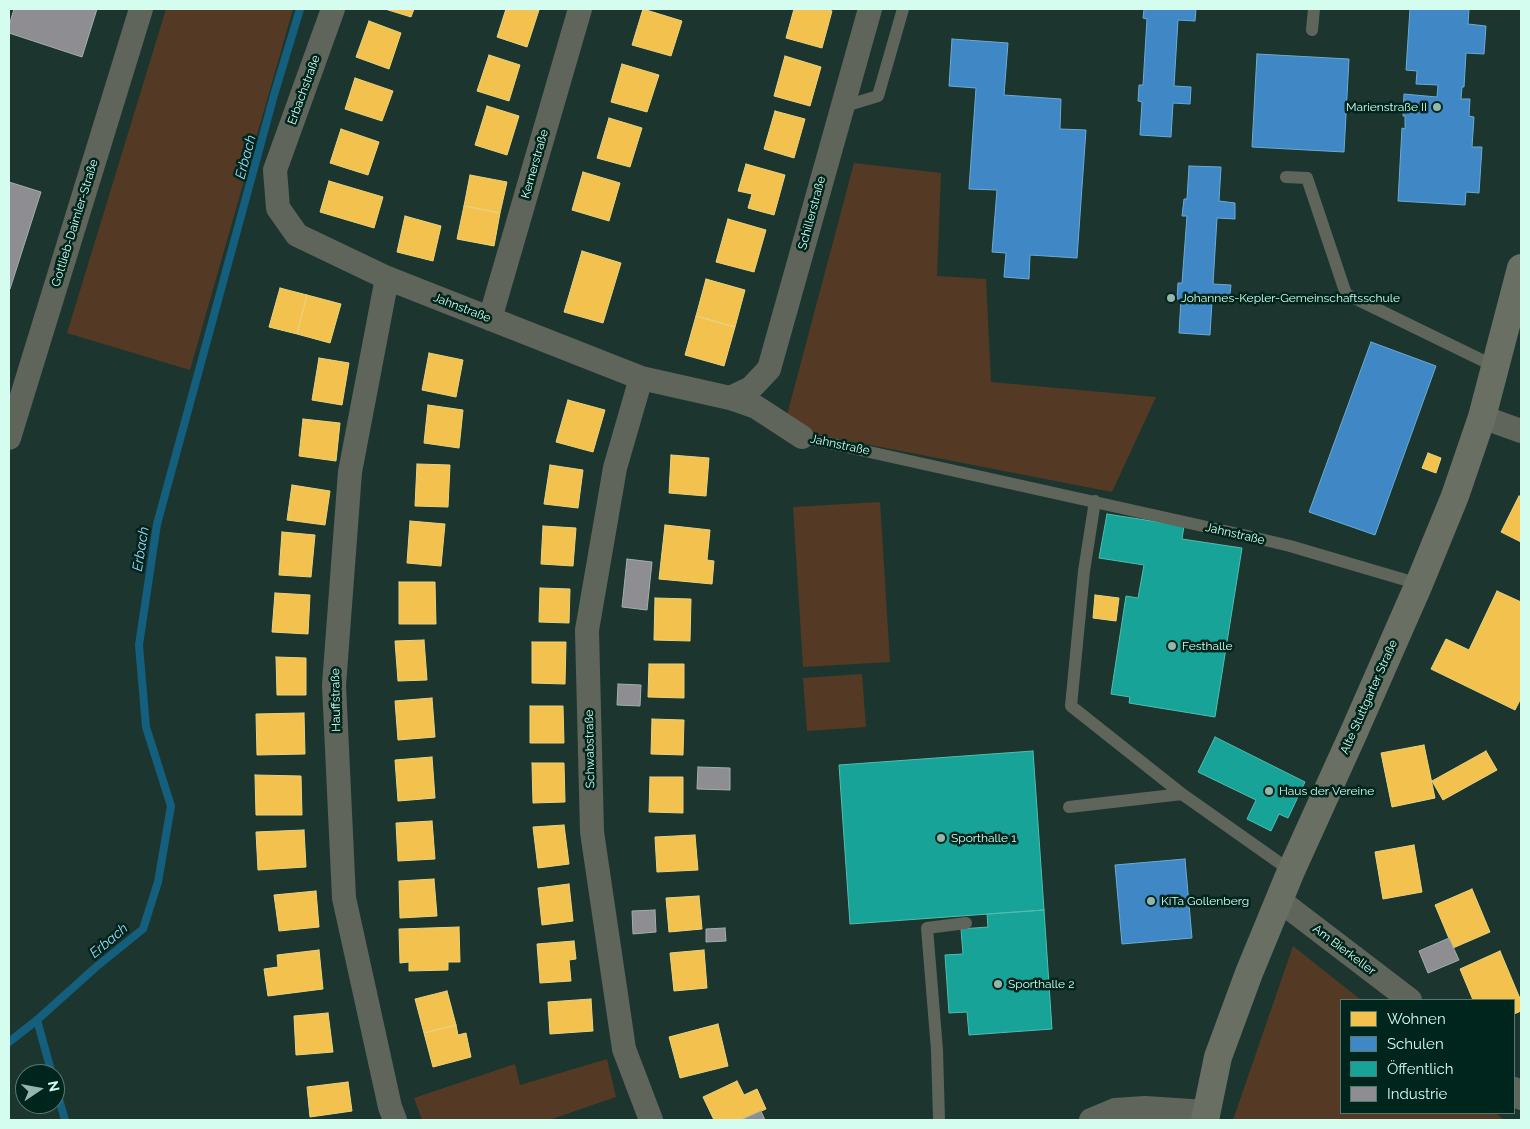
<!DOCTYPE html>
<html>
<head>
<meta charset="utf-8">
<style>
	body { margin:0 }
	#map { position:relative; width:1530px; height:1129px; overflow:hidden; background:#1c362f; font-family:Raleway,sans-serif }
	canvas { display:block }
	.frame { position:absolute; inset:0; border:10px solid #d4fdef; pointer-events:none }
	.legend { position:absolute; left:1340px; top:999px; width:175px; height:115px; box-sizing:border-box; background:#00251d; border:1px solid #557b71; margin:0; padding:6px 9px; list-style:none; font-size:15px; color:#d4fdef }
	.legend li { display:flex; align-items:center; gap:10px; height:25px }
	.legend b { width:25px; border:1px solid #557b71 }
	.north { position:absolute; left:15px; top:1064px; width:50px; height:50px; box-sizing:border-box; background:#00251d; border:1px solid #557b71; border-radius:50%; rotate:78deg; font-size:14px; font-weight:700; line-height:20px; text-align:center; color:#d4fdef }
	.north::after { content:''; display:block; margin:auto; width:18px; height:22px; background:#94b7ac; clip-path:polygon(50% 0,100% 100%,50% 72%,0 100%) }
</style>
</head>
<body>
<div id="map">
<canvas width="1530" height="1129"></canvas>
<div class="frame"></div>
<ul class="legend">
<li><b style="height:14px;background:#f2c14e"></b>Wohnen</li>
<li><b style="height:14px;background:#3f88c5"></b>Schulen</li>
<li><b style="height:14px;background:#17a398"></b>Öffentlich</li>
<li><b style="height:14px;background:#8d8d92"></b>Industrie</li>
</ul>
<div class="north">N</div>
</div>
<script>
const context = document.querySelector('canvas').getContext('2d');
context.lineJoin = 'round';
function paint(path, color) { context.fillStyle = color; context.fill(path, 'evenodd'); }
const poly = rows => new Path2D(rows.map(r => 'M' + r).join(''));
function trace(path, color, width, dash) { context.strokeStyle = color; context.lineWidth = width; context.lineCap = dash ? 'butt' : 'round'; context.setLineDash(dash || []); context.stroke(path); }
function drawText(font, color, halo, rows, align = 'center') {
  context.font = font + ' Raleway,sans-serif'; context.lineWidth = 5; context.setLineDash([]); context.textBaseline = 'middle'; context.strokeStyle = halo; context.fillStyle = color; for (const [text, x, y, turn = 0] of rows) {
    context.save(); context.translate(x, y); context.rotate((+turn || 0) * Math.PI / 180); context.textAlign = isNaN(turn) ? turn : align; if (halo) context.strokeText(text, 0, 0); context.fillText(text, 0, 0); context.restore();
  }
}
paint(poly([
	[166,9,293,9,190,370,67,333],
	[854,163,941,173,937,276,986,279,991,382,1156,397,1112,492,819,435,787,415],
	[880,502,890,662,803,667,793,507],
	[862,674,866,727,807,731,803,678],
	[1293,946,1361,1000,1341,1000,1341,1113,1496,1113,1504,1120,1233,1120],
	[607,1059,616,1097,549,1120,422,1120,414,1098,515,1064,520,1085]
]), '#543924');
const homes = poly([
	[385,9,414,9,411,17,385,9],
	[506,9,539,10,527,47,497,37,506,9],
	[643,9,682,21,671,56,632,45,643,9],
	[794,9,826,9,832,11,822,48,786,38,794,9],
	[369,21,401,33,389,69,356,57,369,21],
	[489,55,520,65,509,101,477,91,489,55],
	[785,56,821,67,810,106,774,96,785,56],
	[622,64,659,75,647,112,611,102,622,64],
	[355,78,393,91,382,121,345,109,355,78],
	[487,106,519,116,507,155,475,145,487,106],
	[775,111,805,119,794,158,764,149,775,111],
	[609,118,642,128,630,167,597,158,609,118],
	[341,129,379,142,368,175,330,163,341,129],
	[746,164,785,175,774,215,748,208,752,194,738,191,746,164],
	[583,172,620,183,609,221,572,210,583,172],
	[470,175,507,182,500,213,464,206,470,175],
	[329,181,383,197,374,228,320,212,329,181],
	[464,206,500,213,494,246,457,239,464,206],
	[405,216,441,226,433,261,397,252,405,216],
	[728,219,766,230,754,272,716,262,728,219],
	[582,251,621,263,603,323,564,312,582,251],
	[706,279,745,290,735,327,696,316,706,279],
	[280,288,307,295,297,334,269,327,280,288],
	[307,295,341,304,330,343,297,334,307,295],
	[696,316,735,327,724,366,685,355,696,316],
	[429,353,463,360,456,397,422,390,429,353],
	[319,358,349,363,342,405,312,400,319,358],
	[568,400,605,410,593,452,556,442,568,400],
	[428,405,463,410,459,448,424,443,428,405],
	[303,419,340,423,336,461,299,456,303,419],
	[1428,453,1441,458,1436,473,1422,468,1428,453],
	[671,455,709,458,706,496,669,493,671,455],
	[417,464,450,465,448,507,415,506,417,464],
	[550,465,583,470,578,508,544,504,550,465],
	[292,485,330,491,325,525,287,520,292,485],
	[1519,496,1521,497,1521,542,1501,532,1519,496],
	[410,521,445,524,441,566,407,563,410,521],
	[665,525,710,530,707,560,714,561,712,584,659,579,665,525],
	[543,526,576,528,573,566,541,564,543,526],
	[282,532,315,535,311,577,279,575,282,532],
	[399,582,435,582,436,624,399,624,399,582],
	[540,588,570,589,569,623,539,622,540,588],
	[1497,591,1521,602,1521,698,1515,710,1431,669,1446,639,1469,650,1497,591],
	[275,593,310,595,308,634,272,632,275,593],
	[1095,595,1119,598,1116,621,1093,618,1095,595],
	[655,598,691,599,690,641,654,640,655,598],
	[424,640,427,680,398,681,395,641,424,640],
	[532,642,566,642,565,684,532,683,532,642],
	[276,657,306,658,306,695,277,695,276,657],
	[649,664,684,664,684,698,648,697,649,664],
	[432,698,435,737,398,740,395,701,432,698],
	[530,706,563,706,564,743,530,743,530,706],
	[304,713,305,754,257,755,256,714,304,713],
	[652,719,684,720,683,755,651,754,652,719],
	[1424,745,1435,798,1392,807,1381,753,1424,745],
	[1486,751,1497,770,1443,800,1432,781,1486,751],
	[432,757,435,798,398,801,395,760,432,757],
	[532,763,564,763,565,802,533,803,532,763],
	[255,775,301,776,302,815,256,815,255,775],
	[650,777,683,777,683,813,649,812,650,777],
	[432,821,435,859,398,861,396,823,432,821],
	[564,825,569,864,538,868,533,827,564,825],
	[304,830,306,867,258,870,256,832,304,830],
	[695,835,698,870,657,872,655,837,695,835],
	[1414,845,1422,892,1383,899,1375,852,1414,845],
	[434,879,437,916,400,918,399,881,434,879],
	[569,884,573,921,542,925,538,888,569,884],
	[1472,889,1490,932,1453,948,1435,905,1472,889],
	[316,891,319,927,279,931,274,895,316,891],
	[699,896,702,929,669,932,666,898,699,896],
	[459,927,460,962,448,962,448,970,409,971,409,962,400,963,399,929,459,927],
	[574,941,576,959,569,960,571,981,540,983,537,944,574,941],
	[319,950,323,989,268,996,264,969,278,967,277,955,319,950],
	[704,950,707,988,674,991,670,953,704,950],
	[1500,951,1521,1001,1521,1011,1514,1014,1514,1000,1473,1000,1460,969,1500,951],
	[447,991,456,1025,424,1033,415,999,447,991],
	[591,999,593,1031,550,1034,548,1002,591,999],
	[328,1013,333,1052,296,1055,294,1016,328,1013],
	[718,1024,728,1066,680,1078,669,1037,718,1024],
	[456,1025,458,1035,466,1033,471,1057,433,1067,424,1033,456,1025],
	[737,1081,744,1095,757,1089,766,1109,740,1120,714,1120,703,1097,737,1081],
	[348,1082,352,1111,310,1117,307,1087,348,1082]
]);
paint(homes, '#f2c14e');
trace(homes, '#e9d37e', 1);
const schools = poly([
	[1144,9,1196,9,1195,21,1178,20,1174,86,1191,87,1190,104,1173,103,1171,137,1140,135,1142,102,1138,101,1139,85,1143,85,1147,19,1143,18,1144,9],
	[1410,9,1469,9,1468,24,1486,26,1484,54,1466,53,1464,87,1462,87,1461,99,1470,99,1469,116,1474,117,1472,147,1482,147,1479,193,1466,192,1465,205,1398,201,1402,128,1405,129,1405,116,1403,116,1404,94,1437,97,1438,85,1416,84,1417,71,1406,70,1410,9],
	[952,39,1008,43,1004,95,1061,99,1060,129,1086,130,1077,258,1030,255,1029,279,1004,277,1006,253,992,252,997,190,969,189,976,88,949,86,952,39],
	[1257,54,1349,59,1344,152,1252,147,1257,54],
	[1189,166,1221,167,1219,201,1235,203,1235,219,1217,218,1213,284,1231,285,1229,302,1212,301,1210,335,1179,333,1181,299,1177,299,1178,283,1182,283,1187,216,1182,216,1184,199,1187,199,1189,166],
	[1371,342,1436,366,1375,535,1309,512,1371,342],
	[1185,859,1192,938,1122,944,1115,865,1185,859]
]);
paint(schools, '#3f88c5');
trace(schools, '#6cabd2', 1);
const public = poly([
	[1107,514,1184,526,1182,539,1242,548,1215,717,1129,703,1130,697,1111,694,1126,596,1138,598,1144,565,1099,558,1107,514],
	[1215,737,1305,782,1288,818,1279,814,1271,831,1247,819,1256,800,1198,772,1215,737],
	[1033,751,1044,910,850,924,839,765,1033,751],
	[1044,910,1052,1029,969,1035,967,1012,949,1013,945,955,963,954,961,929,988,927,987,914,1044,910]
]);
paint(public, '#17a398');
trace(public, '#50beb2', 1);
const industry = poly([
	[14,9,97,9,82,57,9,33,9,26,14,9],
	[9,182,41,192,10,289,9,289,9,182],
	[627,559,652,562,647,610,622,607,627,559],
	[618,684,641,685,640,706,617,705,618,684],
	[698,767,730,768,730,790,697,789,698,767],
	[655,910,656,932,633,934,632,911,655,910],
	[725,928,726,941,706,942,706,929,725,928],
	[1449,938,1459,960,1428,973,1419,951,1449,938],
	[761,1111,765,1120,741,1120,761,1111]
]);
paint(industry, '#8d8d92');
trace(industry, '#a2afae', 1);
trace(poly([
	[37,1020,52,1074],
	[9,1042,37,1020,96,967,143,929,158,882,171,806,146,727,139,645,157,524,274,95,300,9],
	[55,1085,65,1120]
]), '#145f7e', 8);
trace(poly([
	[1312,30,1314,9],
	[842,107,878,96,903,9],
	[1286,177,1307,178,1346,294,1496,367],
	[802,437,1252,537,1290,546,1419,584],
	[1095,501,1084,571,1071,706,1182,794,1291,871],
	[1069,807,1182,794],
	[939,1120,937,1050,927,928,966,923]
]), '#60655c', 12);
trace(poly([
	[333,9,275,170,278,208,297,235,387,278,641,378,730,398,756,407,802,437],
	[387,278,350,472,334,685,344,898,390,1107,395,1120],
	[490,319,580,9],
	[641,378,615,468,587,630,592,832,624,1049,651,1120],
	[730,398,751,388,769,369,870,9],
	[1482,417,1521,431],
	[9,438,141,9],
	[1279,900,1410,1000],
	[1514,1089,1521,1098],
	[1091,1120,1115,1110,1145,1108,1206,1112]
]), '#60655c', 24);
trace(poly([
	[1205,1120,1218,1057,1249,973,1291,871,1354,732,1419,584,1455,496,1482,417,1521,268]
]), '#6a6f64', 28);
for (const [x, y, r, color] of [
	[1437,107,5,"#94b7ac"],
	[1171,298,5,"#94b7ac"],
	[1172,646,5,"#94b7ac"],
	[1269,791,5,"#94b7ac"],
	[941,838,5,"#94b7ac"],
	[1151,901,5,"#94b7ac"],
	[998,984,5,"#94b7ac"]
]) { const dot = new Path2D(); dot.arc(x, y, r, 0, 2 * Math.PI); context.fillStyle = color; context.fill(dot); trace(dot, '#00251d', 2); }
drawText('12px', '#d4fdef', '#00251d', [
	["Erbachstraße",304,90,-70],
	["Kernerstraße",535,164,-74],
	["Schillerstraße",812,213,-75],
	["Gottlieb-Daimler-Straße",75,223,-73],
	["Jahnstraße",462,308,21],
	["Jahnstraße",840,445,12],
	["Jahnstraße",1235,534,13],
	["Alte Stuttgarter Straße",1369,697,-66],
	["Hauffstraße",336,700,-91],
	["Schwabstraße",590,749,-91],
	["Am Bierkeller",1344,950,37]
]);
drawText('12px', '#d4fdef', '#00251d', [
	["Marienstraße II",1427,107,"right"],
	["Johannes-Kepler-Gemeinschaftsschule",1181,298],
	["Festhalle",1182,646],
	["Haus der Vereine",1279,791],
	["Sporthalle 1",951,838],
	["KiTa Gollenberg",1161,901],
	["Sporthalle 2",1008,984]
], 'left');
drawText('italic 14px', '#a0d8f8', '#00251d', [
	["Erbach",246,157,-75],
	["Erbach",141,549,-81],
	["Erbach",109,941,-40]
]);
</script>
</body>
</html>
